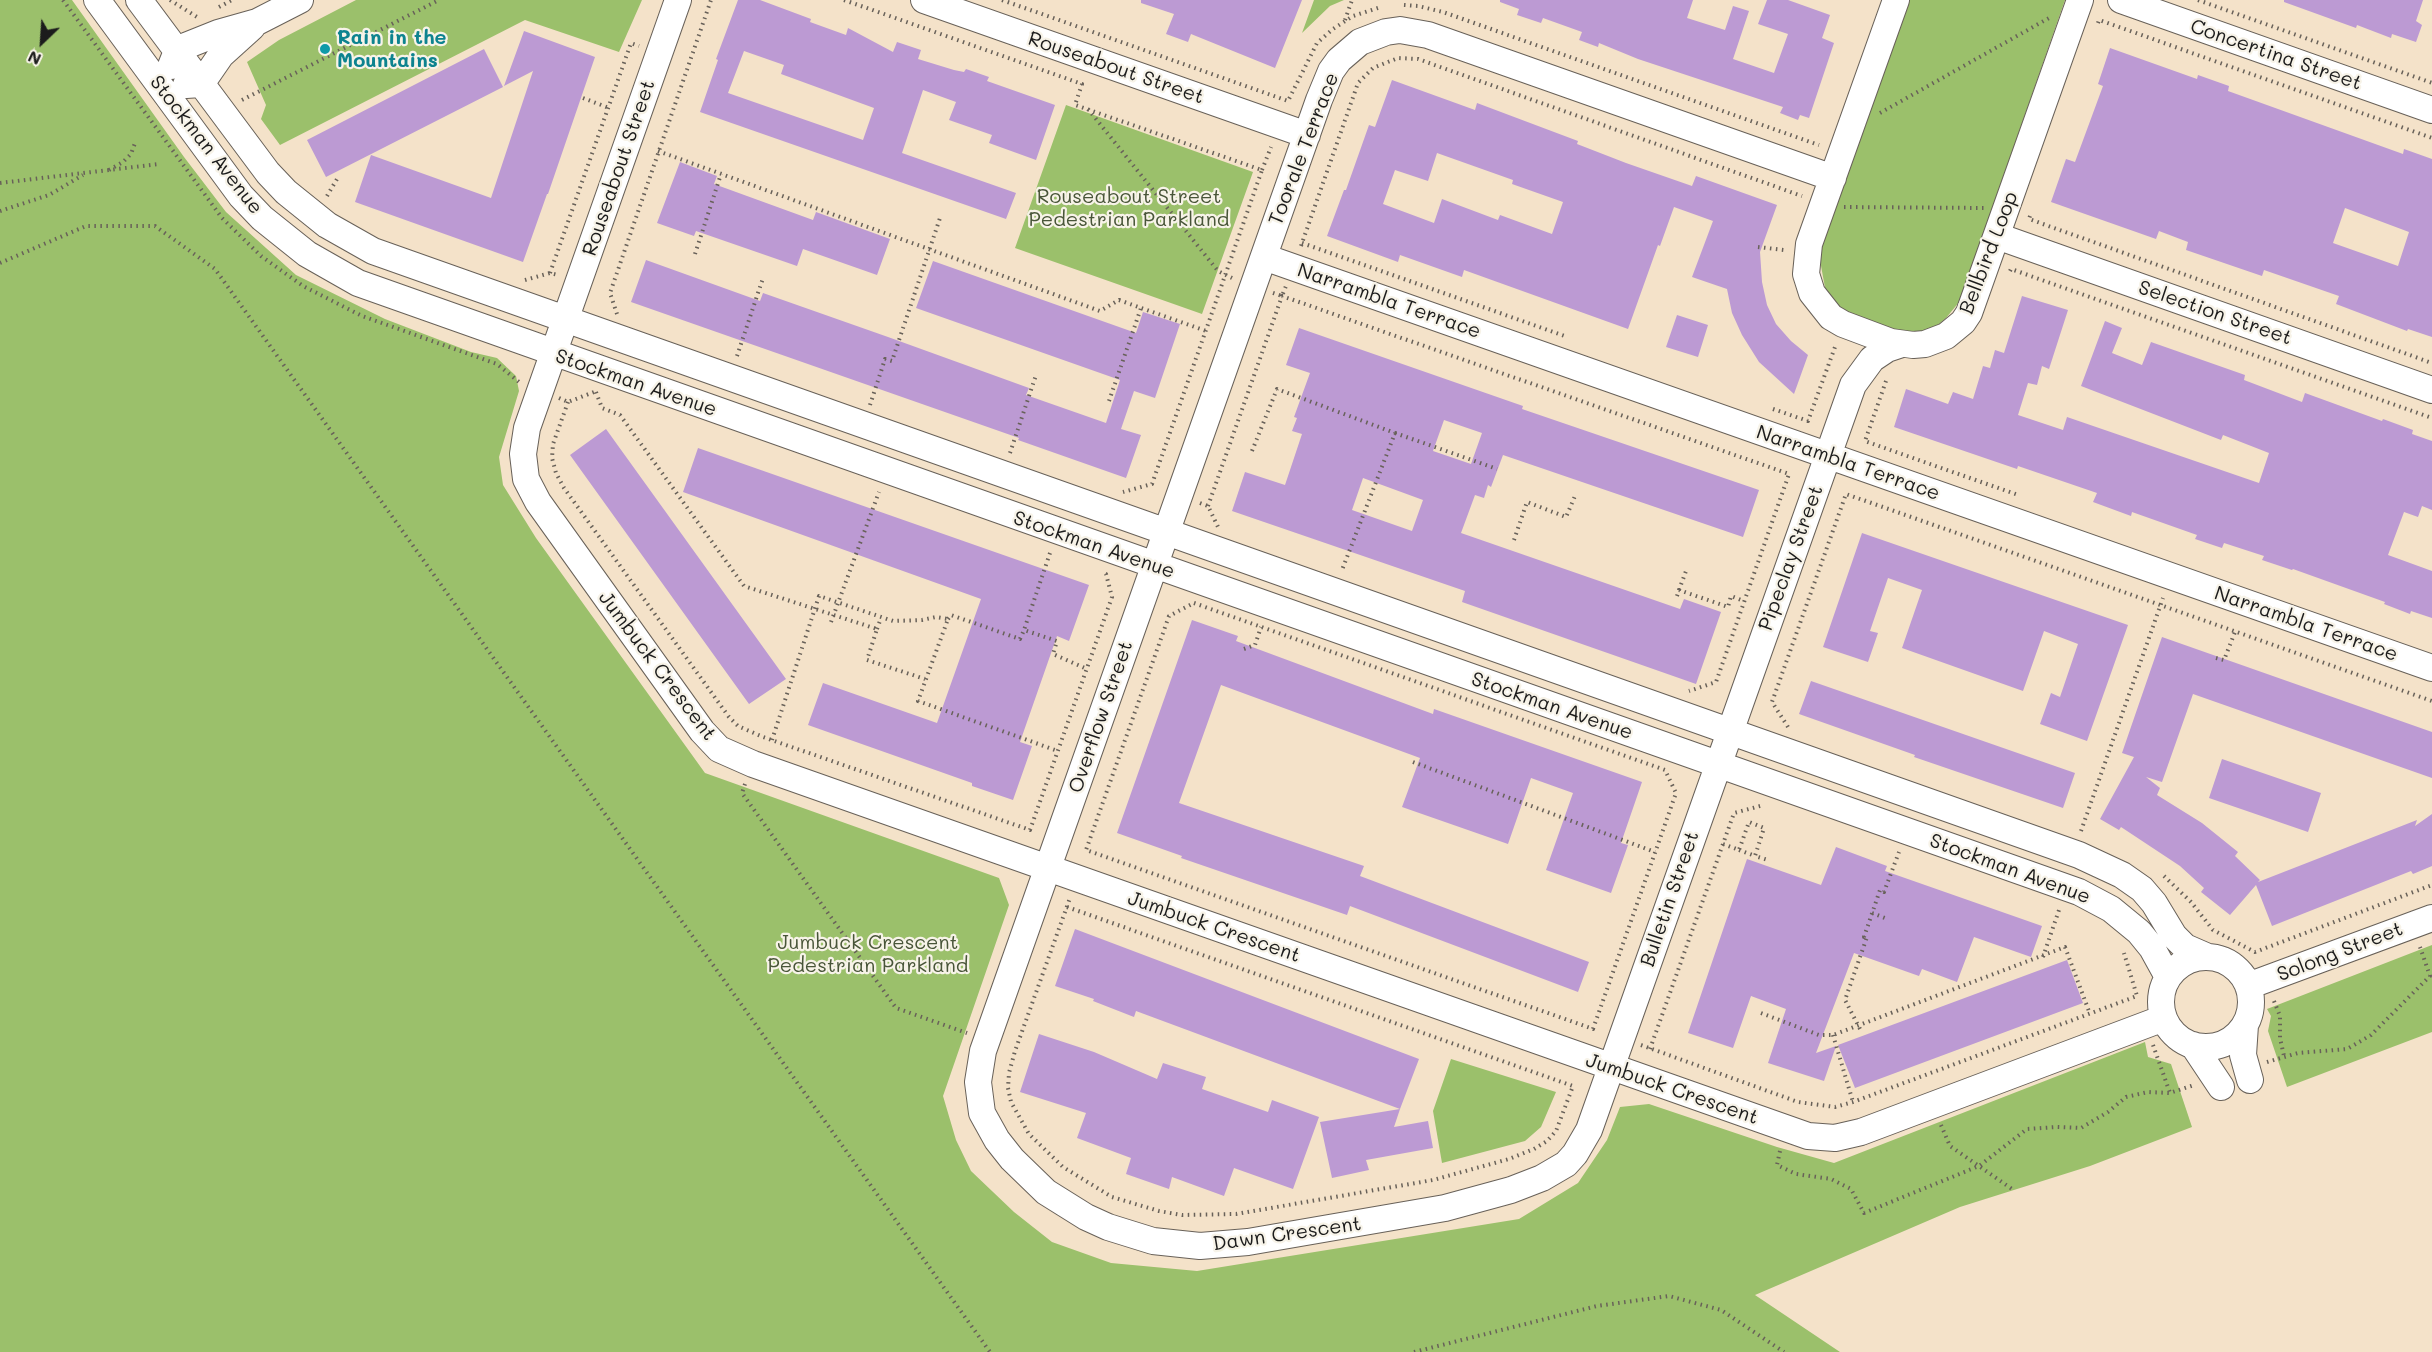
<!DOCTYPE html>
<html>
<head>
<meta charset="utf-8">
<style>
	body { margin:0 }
	#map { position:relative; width:2432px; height:1352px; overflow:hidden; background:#f4e2c9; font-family:Mali,sans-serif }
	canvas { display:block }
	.north { position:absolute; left:12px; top:12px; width:60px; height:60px; -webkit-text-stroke:4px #f7f3e8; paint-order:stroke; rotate:205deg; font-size:16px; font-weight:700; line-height:24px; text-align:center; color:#1c1c1c }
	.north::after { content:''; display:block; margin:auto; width:21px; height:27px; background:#1c1c1c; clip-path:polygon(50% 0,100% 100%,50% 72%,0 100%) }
</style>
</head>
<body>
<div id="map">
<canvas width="2432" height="1352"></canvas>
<div class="north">N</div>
</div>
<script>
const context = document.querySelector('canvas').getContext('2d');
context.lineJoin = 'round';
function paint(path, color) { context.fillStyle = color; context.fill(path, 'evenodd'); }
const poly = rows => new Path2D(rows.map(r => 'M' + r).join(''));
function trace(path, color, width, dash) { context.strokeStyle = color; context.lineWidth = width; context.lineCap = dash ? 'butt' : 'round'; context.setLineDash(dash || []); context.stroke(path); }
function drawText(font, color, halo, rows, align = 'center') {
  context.font = font + ' Mali,sans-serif'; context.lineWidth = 4.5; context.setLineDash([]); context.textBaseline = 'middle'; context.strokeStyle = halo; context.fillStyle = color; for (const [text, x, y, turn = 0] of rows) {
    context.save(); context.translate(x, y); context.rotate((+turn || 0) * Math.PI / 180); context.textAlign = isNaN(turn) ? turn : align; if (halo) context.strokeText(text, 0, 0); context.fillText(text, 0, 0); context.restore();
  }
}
paint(poly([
	[0,0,72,0,184,157,226,212,296,275,385,319,471,352,497,358,516,376,519,391,499,457,503,485,536,538,705,773,999,878,1009,905,943,1096,956,1140,971,1171,1014,1212,1052,1242,1111,1263,1197,1271,1519,1219,1578,1183,1607,1140,1620,1107,1649,1104,1777,1147,1834,1163,2145,1042,2148,1057,2171,1064,2192,1127,2090,1166,1960,1207,1755,1295,1840,1352,0,1352],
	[356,0,642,0,619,52,525,20,280,145,261,119,266,105,247,62,279,40],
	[1314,0,1344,0,1330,6,1302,33],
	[1906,0,2065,0,1960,301,1946,318,1932,330,1898,337,1848,321,1826,293,1819,255],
	[1066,105,1253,172,1202,314,1015,248],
	[2432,945,2432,1032,2287,1087,2268,1031,2271,1016,2267,1009],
	[1451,1059,1556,1092,1541,1127,1525,1141,1442,1163,1433,1111]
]), '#9bc06b');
paint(poly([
	[738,0,760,0,811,19,810,22,846,35,848,28,893,52,897,42,921,50,918,59,954,70,964,72,966,69,989,77,987,81,1055,105,1036,160,989,143,992,135,949,120,956,102,923,90,902,153,1016,193,1006,219,700,112,718,60,716,59],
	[744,51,784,65,781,74,874,108,863,140,728,93],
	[1141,0,1302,0,1275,68,1191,34,1188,42,1166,34,1174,14,1141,3],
	[1500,0,1693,0,1687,18,1725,30,1733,6,1749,11,1733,59,1774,73,1788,34,1758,24,1767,0,1788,0,1830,15,1822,38,1834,43,1809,118,1800,115,1798,120,1780,113,1783,107,1638,59,1599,43,1598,47,1579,40,1582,32,1543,18,1541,23,1517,15,1519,9,1500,2],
	[2284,0,2423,0,2416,21,2422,25,2416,42,2392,34,2391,38,2357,25,2356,28,2284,2],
	[524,31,595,57,548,194,547,194,523,262,355,202,371,155,491,198,533,71,504,86],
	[2110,48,2197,79,2198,75,2229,86,2228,91,2403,154,2404,149,2432,159,2432,337,2408,329,2407,331,2336,304,2339,296,2264,270,2262,276,2186,250,2188,242,2159,231,2156,239,2051,202,2066,159,2075,162,2103,86,2098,84],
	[2345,208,2409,232,2398,266,2333,243],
	[484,49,503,87,326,177,307,140],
	[1392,80,1475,110,1477,103,1578,141,1577,144,1626,163,1692,186,1696,176,1777,205,1760,252,1762,282,1767,305,1776,324,1791,341,1808,355,1794,394,1759,362,1742,335,1732,313,1727,289,1692,277,1713,221,1674,207,1660,246,1658,245,1628,329,1464,270,1462,277,1400,255,1398,262,1327,236,1344,190,1346,190,1369,125,1375,127],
	[1437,153,1513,180,1512,184,1563,202,1552,234,1500,215,1498,220,1442,199,1434,223,1383,204,1395,170,1428,181],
	[680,162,717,176,714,184,813,220,816,212,890,239,877,275,803,249,797,266,696,231,694,236,657,223],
	[646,260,760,301,763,293,888,337,1029,388,1026,395,1106,423,1120,380,916,308,933,261,1136,333,1143,312,1180,324,1155,398,1134,391,1121,429,1141,435,1126,478,1018,440,1019,438,631,302],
	[2022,296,2068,310,2049,369,2042,366,2037,385,2028,383,2018,415,2063,430,2067,417,2259,483,2269,453,2223,435,2221,440,2081,386,2105,321,2122,328,2112,353,2142,365,2151,342,2245,375,2244,380,2302,402,2305,393,2382,421,2383,419,2413,430,2412,434,2432,441,2432,510,2422,506,2418,517,2404,512,2388,555,2432,571,2432,618,2411,611,2410,614,2384,604,2385,602,2293,569,2292,570,2262,560,2264,556,2224,543,2222,548,2195,539,2197,535,2132,512,2131,516,2093,502,2097,493,2018,466,2017,469,1894,427,1906,389,1948,404,1953,392,1973,399,1983,366,1990,368,1995,350,2004,353],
	[1677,315,1708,325,1698,357,1666,347],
	[1299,328,1523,406,1522,409,1759,490,1743,537,1503,455,1491,487,1488,485,1484,498,1475,495,1461,533,1680,609,1684,599,1721,612,1696,684,1462,602,1465,591,1232,511,1245,472,1285,485,1302,434,1292,431,1297,418,1294,417,1310,373,1286,365],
	[1444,420,1482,433,1471,464,1433,451],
	[1363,478,1423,500,1412,531,1352,510],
	[606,429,786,679,749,704,570,455],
	[698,448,1089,585,1069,641,1057,636,1020,742,1032,746,1013,800,972,786,972,783,808,725,823,683,937,723,981,599,683,492],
	[1862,533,2128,625,2087,741,2040,724,2051,693,2060,697,2078,644,2044,631,2023,691,1902,648,1922,590,1888,578,1870,631,1878,633,1868,662,1823,647],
	[1192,620,1238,636,1236,641,1433,714,1434,709,1642,782,1621,843,1628,845,1611,893,1546,870,1573,793,1531,778,1508,844,1402,807,1420,758,1221,685,1179,803,1364,866,1360,876,1589,962,1578,992,1350,906,1347,915,1181,858,1182,856,1117,833],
	[2162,637,2432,732,2432,778,2193,694,2162,782,2146,777,2160,788,2157,795,2202,823,2238,852,2235,856,2260,880,2258,882,2417,820,2415,826,2432,814,2432,866,2413,874,2411,871,2272,926,2256,885,2230,915,2201,892,2204,888,2180,866,2121,827,2119,830,2100,819,2134,757,2122,753],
	[1811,681,2075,773,2063,808,1914,757,1915,755,1799,714],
	[2222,759,2321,793,2308,832,2209,798],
	[1836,847,1887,866,1885,871,2042,926,2031,957,1974,937,1957,982,1922,969,1919,976,1854,953,1816,1053,1836,1046,1824,1081,1768,1063,1786,1009,1751,996,1733,1048,1688,1033,1747,859,1821,885],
	[1075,929,1419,1059,1400,1109,1136,1011,1134,1017,1093,1001,1094,999,1055,986],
	[2067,960,2083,1003,1855,1088,1838,1045],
	[1039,1034,1094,1052,1157,1079,1163,1063,1206,1077,1202,1089,1268,1112,1272,1100,1319,1117,1293,1189,1234,1168,1224,1196,1172,1177,1169,1189,1126,1174,1131,1158,1077,1138,1086,1113,1020,1092],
	[1400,1109,1394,1127,1428,1121,1433,1148,1366,1160,1369,1170,1332,1178,1320,1122]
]), '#bc9ad3');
const minor = poly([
	[97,0,241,196,262,218,307,254,358,283,2079,892,2111,909,2139,932,2152,948,2168,977],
	[139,0,268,173,286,192,327,225,373,251,2079,855,2122,875,2142,889,2154,903,2174,936,2185,947,2208,957],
	[678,0,527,428,523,454,526,479,538,502,702,731,719,749,753,764,1808,1136,1835,1138,1861,1132,2164,1018],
	[924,0,1307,135],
	[1896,0,1809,244,1806,274,1812,293,1831,317,1843,324,1891,342,1913,345,1925,344,1946,336,1963,322,1969,313,2080,0],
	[2121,0,2432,110],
	[171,66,177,51,188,45,218,33,257,22,300,0],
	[186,85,201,84,221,55,252,27],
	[1833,178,1428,35,1400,30,1386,32,1360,42,1339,60,1331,71,1319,100,983,1051,978,1082,982,1113,997,1140,1012,1159,1046,1192,1086,1217,1108,1227,1153,1241,1200,1246,1248,1242,1445,1208,1511,1190,1542,1178,1566,1164,1575,1154,1589,1130,1853,385,1872,359,1887,349,1902,344],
	[1997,236,2432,390],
	[1264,257,2432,668],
	'2161 1002a45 45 0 1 1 90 0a45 45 0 1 1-90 0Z',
	[2248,986,2432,918],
	[2245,1025,2243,1055,2250,1080],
	[2193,1045,2221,1087]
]);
trace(minor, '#686159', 28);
trace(poly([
	[63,0,222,218,261,256,303,286,362,316,497,364,519,382],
	[170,0,197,17],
	[844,0,1082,84,1075,105,1262,170,1152,484,1123,492],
	[1002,0,1288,101,1317,43,1333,29,1353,16,1381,7],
	[2198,0,2432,83],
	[1404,5,1418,6,1443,12,1819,145],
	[219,7,232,0],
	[1345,20,1352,0],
	[2098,23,2099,20,2432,138],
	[583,98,609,108],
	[242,100,439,0],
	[1088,109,1218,271,1232,278],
	[1880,113,2049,18],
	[658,151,1100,311,1119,300,1206,331],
	[109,170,123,162,131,154,135,143],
	[1262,170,1271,147],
	[0,183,159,164],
	[327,196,337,179],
	[1844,207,1984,208],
	[0,211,49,195,83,175],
	[2030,216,2029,219,2432,363],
	[1302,243,1565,336],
	[1301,246,1358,83,1373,68,1398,58,1418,59,1802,196],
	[1758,247,1784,250],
	[695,254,721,174],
	[0,263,86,226,155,226,215,269,990,1352],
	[2010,271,2011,269,2432,418],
	[550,273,631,43,639,46],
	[525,280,550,273,558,275],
	[1273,293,1282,296,1286,286],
	[617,314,610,293,711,0],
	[737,356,763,278],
	[1886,381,1865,441,2018,495],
	[596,392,602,408,620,415,744,586,877,629,867,660,925,679],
	[559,398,568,402,594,392],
	[1109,401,1141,308],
	[568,402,553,444,552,458,556,473,564,488,729,717,738,726,763,737,1030,830,1112,597,1106,574,1104,573],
	[870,405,885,359,892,361,940,218],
	[1773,409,1808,421,1835,347,1833,346],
	[1395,433,1497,469],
	[1252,451,1277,389,1395,433,1342,570],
	[1010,453,1036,375],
	[1200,503,1208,506,1218,527],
	[1208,506,1282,296,1789,474,1716,682,1689,691],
	[1514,540,1527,502,1566,517,1575,496],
	[1050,553,1024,630,1057,641,1053,654,1087,669],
	[1679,590,1686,571],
	[1677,596,1679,590,1728,607,1731,596,1744,601],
	[1194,603,1665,770,1676,793,1593,1029,1086,850,1169,616,1194,603],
	[948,619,951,615,1020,639,1024,630],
	[831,622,879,492],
	[877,629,881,618],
	[1244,649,1255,645,1261,627],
	[2216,658,2224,660,2235,632],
	[1788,727,1772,702,1846,494,2432,701],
	[772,740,819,596,893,621,922,620,936,617,948,619,918,701,1058,751],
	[1413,762,1655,852],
	[745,784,742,793,896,1008,967,1033],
	[2081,831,2163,598],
	[1723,844,1739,850,1749,822,1764,828,1755,856,1768,860],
	[1739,850,1755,856],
	[2164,876,2191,902,2213,930,2255,952,2432,885],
	[1067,907,1573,1086,1556,1131,1547,1141,1534,1149,1509,1159,1433,1180,1236,1214,1182,1215,1159,1211,1112,1197,1063,1167,1029,1134,1011,1102,1008,1088,1009,1073,1015,1051,1070,898],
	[1872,913,1885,918],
	[2043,957,2060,907],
	[2274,1001,2280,1016,2280,1038,2284,1056],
	[1761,1013,1819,1035,1833,1035,2065,947,2090,1014],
	[1860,1029,1845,1000,1867,937,1864,937,1880,890,1884,892,1899,852],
	[1833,1035,1853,1102],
	[1641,1045,1798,1102,1835,1107,1853,1102,2137,996,2124,953],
	[2153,1045,2170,1093],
	[1650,1049,1734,813,1764,805],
	[2267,1062,2298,1053,2347,1049,2371,1035,2430,976,2420,947],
	[1941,1125,1950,1146,2012,1189],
	[1780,1151,1777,1165,1796,1174,1831,1179,1851,1189,1864,1213,1979,1166,2027,1129,2057,1127,2081,1128,2108,1112,2126,1097,2148,1092,2170,1093,2194,1085],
	[1414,1352,1597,1306,1669,1296,1721,1310,1784,1352]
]), '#686159', 4, [1.5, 4.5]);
trace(minor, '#fff', 26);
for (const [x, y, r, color] of [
	[325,49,6,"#0f9aa8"]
]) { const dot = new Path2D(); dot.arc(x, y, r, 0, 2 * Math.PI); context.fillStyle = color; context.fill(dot); trace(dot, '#f7f3e8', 2); }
drawText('bold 20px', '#0d838f', '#f7f3e8', [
	["Rain in the",337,38],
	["Mountains",337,61]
], 'left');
drawText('20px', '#1c1c1c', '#f7f3e8', [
	["Concertina Street",2276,55,19],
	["Rouseabout Street",1116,68,19],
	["Stockman Avenue",206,145,52],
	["Toorale Terrace",1304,149,-69],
	["Rouseabout Street",619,168,-71],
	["Bellbird Loop",1989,253,-69],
	["Narrambla Terrace",1389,301,19],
	["Selection Street",2215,313,19],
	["Stockman Avenue",636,383,19],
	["Narrambla Terrace",1848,463,19],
	["Stockman Avenue",1094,545,19],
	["Pipeclay Street",1791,558,-70],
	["Narrambla Terrace",2306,624,19],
	["Jumbuck Crescent",657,666,53],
	["Stockman Avenue",1552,706,19],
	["Overflow Street",1101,717,-71],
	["Stockman Avenue",2010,869,20],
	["Bulletin Street",1670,899,-71],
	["Jumbuck Crescent",1214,927,19],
	["Solong Street",2340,952,-21],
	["Jumbuck Crescent",1672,1089,19],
	["Dawn Crescent",1287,1234,-8]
]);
drawText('20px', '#485538', '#f7f3e8', [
	["Rouseabout Street",1129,197],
	["Pedestrian Parkland",1129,220],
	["Jumbuck Crescent",868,943],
	["Pedestrian Parkland",868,966]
]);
</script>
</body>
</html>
